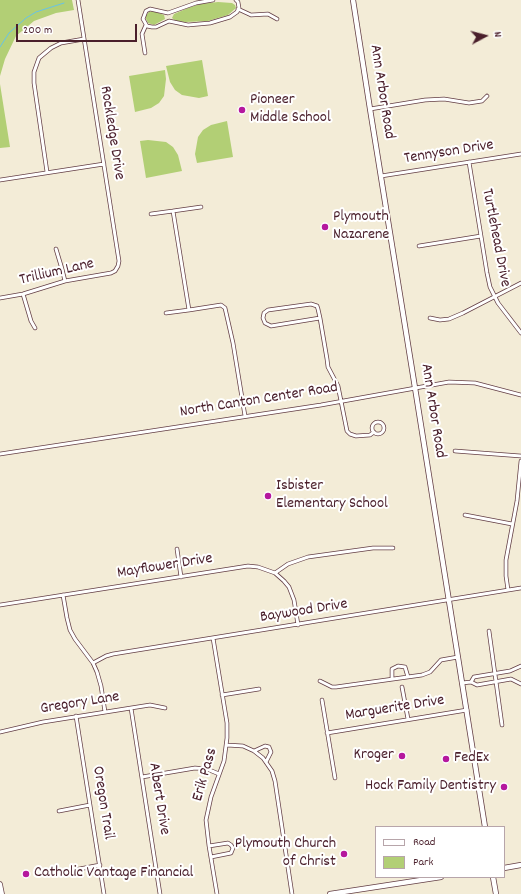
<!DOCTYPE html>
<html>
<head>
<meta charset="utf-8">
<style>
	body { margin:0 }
	#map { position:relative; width:521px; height:894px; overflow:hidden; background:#f3ecd7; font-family:Dekko,sans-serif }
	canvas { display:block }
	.legend { position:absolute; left:375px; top:826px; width:130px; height:52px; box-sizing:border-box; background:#fff; border:1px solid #b7a5aa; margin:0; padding:5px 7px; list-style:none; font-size:12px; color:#4a1f2b }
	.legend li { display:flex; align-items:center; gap:8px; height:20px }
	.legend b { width:20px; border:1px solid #b7a5aa }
	.north { position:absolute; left:465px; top:16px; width:40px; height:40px; -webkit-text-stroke:3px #fff; paint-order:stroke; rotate:83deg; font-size:11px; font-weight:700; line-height:16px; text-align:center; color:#4a1f2b }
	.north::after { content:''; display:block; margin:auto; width:14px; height:18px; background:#4a1f2b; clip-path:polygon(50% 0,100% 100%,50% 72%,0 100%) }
	.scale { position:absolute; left:16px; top:24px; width:121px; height:18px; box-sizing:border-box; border:2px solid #4a1f2b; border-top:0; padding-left:5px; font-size:12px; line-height:14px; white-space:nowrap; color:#4a1f2b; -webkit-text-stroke:3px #fff; paint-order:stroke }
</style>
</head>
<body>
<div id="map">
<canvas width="521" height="894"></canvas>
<ul class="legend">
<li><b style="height:5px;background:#fff"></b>Road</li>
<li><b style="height:11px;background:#b2cf75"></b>Park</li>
</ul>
<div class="north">N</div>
<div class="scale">200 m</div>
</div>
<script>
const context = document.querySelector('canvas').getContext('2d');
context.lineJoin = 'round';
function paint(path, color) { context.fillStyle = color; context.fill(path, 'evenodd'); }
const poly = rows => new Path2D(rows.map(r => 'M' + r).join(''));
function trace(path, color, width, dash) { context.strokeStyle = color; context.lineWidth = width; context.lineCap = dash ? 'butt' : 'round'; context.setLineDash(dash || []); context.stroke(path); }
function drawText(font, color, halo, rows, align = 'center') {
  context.font = font + ' Dekko,sans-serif'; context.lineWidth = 4; context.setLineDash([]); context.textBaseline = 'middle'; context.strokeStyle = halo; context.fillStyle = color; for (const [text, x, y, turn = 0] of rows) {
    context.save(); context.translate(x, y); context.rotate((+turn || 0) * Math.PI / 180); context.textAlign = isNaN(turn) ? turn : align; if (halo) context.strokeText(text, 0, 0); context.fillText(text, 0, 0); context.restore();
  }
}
paint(poly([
	[0,0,72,0,74,10,56,13,34,21,16,36,5,59,0,76],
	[218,2,232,3,235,5,236,8,228,15,208,21,185,22,176,21,172,18,174,14,188,8,200,4],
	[153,11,164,15,165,19,154,25,148,23,146,19,146,15,149,12],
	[202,60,208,96,199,98,182,95,175,90,170,82,166,66],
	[165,70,166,79,164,96,159,103,151,108,135,112,129,76],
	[0,84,10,147,0,148],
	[227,121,233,157,197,163,195,154,198,137,203,130,211,125],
	[148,140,166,142,173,147,178,155,182,171,146,178,140,141]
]), '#b2cf75');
trace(poly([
	[0,47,9,33,26,18,36,12,64,3]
]), '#68c3e6', 1);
const minor = poly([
	[213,0,196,3,168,13,150,9,146,11,143,19,147,26,152,27,156,27,169,21,188,25,210,23,230,17,237,12,239,8,238,2,236,0],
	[238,9,251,15,268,14,277,19],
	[145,53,142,34,146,25],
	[370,109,425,100,444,99,469,103,482,101,487,96],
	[469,162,487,273,490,287,498,303,521,333],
	[47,172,34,83,34,72,39,58,51,48,61,43,84,39],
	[381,176,521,154],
	[0,180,104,164],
	[201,207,173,211,189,310,221,305,225,308,233,343,245,416],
	[151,214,173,211],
	[419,246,481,236],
	[56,249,62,269,65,281],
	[23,294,31,321,35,328],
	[0,298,23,294,65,281,111,273,115,271,118,266,119,261,78,0],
	[166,313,189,310],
	[320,318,271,326,265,323,263,318,264,313,268,310,311,304,317,306,318,309,320,318,327,359,328,367,338,386,347,431,350,434,356,436,370,435,374,432],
	[430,318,440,320,449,319,463,313,521,283],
	'372 428a6 6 0 1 1 12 0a6 6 0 1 1-12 0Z',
	[455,451,521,456],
	[0,454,321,405,449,382,475,383,521,395],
	[465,515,512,524],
	[177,549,181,577],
	[275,573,288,564,308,557,373,548,393,548],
	[508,590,506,576,506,560,517,501,521,461],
	[63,595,67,618,70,630,75,639,93,663,97,672,101,686,105,712],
	[0,605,248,566,258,567,275,573,284,581,289,587,294,600,298,625],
	[489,631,502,725],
	[213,638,227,723,227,738,224,761,211,797,206,820,209,846,217,894],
	[93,663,106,656,113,654,521,588],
	[392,679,392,669,398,666,405,667,408,677],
	[320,681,332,687,336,687,422,675,430,672,441,660,458,657],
	[471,682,474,677,510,671,521,666],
	[462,683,471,682,477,685,511,679,521,684],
	[402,687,408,719],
	[222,695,259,689],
	[322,700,335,778],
	[131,708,160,894],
	[76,716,104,894],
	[0,732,43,722,131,708,150,705,165,708],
	[327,733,467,710],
	[227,745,243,746,254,751,263,758,272,771,275,781,292,894],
	[254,751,265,746,269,747,271,752,266,762],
	[142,777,195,768,207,769,219,774],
	[59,811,90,805],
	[209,846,228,843,231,845,233,848,231,853,211,857],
	[69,871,100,865]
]);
const tertiary = poly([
	[0,884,2,894]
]);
const secondary = poly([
	[353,0,370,109,416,394,485,827],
	[504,868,521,865],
	[493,877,496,894],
	[330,894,441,877]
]);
trace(minor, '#633e45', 4.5);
trace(tertiary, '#633e45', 5.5);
trace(secondary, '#633e45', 6);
trace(minor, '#fff', 3);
trace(tertiary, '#fff', 4);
trace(secondary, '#fff', 4.5);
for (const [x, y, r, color] of [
	[242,110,4,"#b5179e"],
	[325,227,4,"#b5179e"],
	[268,496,4,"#b5179e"],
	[402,756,4,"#b5179e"],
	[446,759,4,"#b5179e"],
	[504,787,4,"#b5179e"],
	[344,854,4,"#b5179e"],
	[26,874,4,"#b5179e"]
]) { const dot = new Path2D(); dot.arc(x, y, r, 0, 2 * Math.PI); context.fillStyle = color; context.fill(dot); trace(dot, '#fff', 1.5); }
drawText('16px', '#4a1f2b', '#fff', [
	["Ann Arbor Road",381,92,81],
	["Rockledge Drive",111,133,81],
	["Tennyson Drive",449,153,-9],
	["Turtlehead Drive",495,238,79],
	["Trillium Lane",57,273,-13],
	["North Canton Center Road",259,401,-9],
	["Ann Arbor Road",432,411,81],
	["Mayflower Drive",165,567,-9],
	["Baywood Drive",304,612,-9],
	["Gregory Lane",80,704,-9],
	["Marguerite Drive",395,709,-9],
	["Erik Pass",206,775,-74],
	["Albert Drive",158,799,81],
	["Oregon Trail",102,803,81]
]);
drawText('16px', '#4a1f2b', '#fff', [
	["Pioneer",250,101],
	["Middle School",250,119],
	["Plymouth",333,218],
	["Nazarene",333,236],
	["Isbister",276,487],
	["Elementary School",276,505],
	["Kroger",394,756,"right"],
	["FedEx",454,759],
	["Hock Family Dentistry",496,787,"right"],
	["Plymouth Church",336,845,"right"],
	["of Christ",336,863,"right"],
	["Catholic Vantage Financial",34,874]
], 'left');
</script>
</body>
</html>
